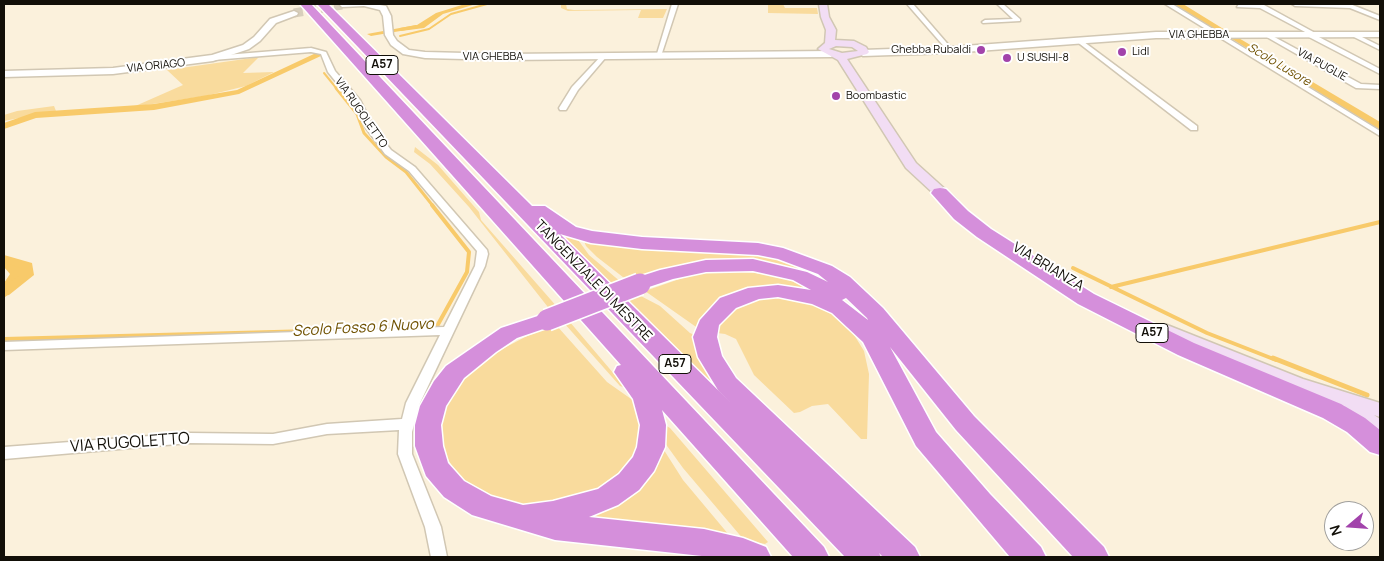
<!DOCTYPE html>
<html>
<head>
<meta charset="utf-8">
<style>
	body { margin:0 }
	#map { position:relative; width:1384px; height:561px; overflow:hidden; background:#fbf1dc; font-family:Manrope,sans-serif }
	canvas { display:block }
	.frame { position:absolute; inset:0; border:5px solid #120f08; pointer-events:none }
	.north { position:absolute; left:1324px; top:501px; width:50px; height:50px; box-sizing:border-box; background:#fff; border:1px solid #a09f9c; border-radius:50%; rotate:252deg; font-size:14px; font-weight:700; line-height:20px; text-align:center; color:#120f08 }
	.north::after { content:''; display:block; margin:auto; width:18px; height:22px; background:#a243ab; clip-path:polygon(50% 0,100% 100%,50% 72%,0 100%) }
</style>
</head>
<body>
<div id="map">
<canvas width="1384" height="561"></canvas>
<div class="frame"></div>
<div class="north">N</div>
</div>
<script>
const context = document.querySelector('canvas').getContext('2d');
context.lineJoin = 'round';
function paint(path, color) { context.fillStyle = color; context.fill(path, 'evenodd'); }
const poly = rows => new Path2D(rows.map(r => 'M' + r).join(''));
function trace(path, color, width, dash) { context.strokeStyle = color; context.lineWidth = width; context.lineCap = dash ? 'butt' : 'round'; context.setLineDash(dash || []); context.stroke(path); }
function drawText(font, color, halo, rows, align = 'center') {
  context.font = font + ' Manrope,sans-serif'; context.lineWidth = 4; context.setLineDash([]); context.textBaseline = 'middle'; context.strokeStyle = halo; context.fillStyle = color; for (const [text, x, y, turn = 0] of rows) {
    context.save(); context.translate(x, y); context.rotate((+turn || 0) * Math.PI / 180); context.textAlign = isNaN(turn) ? turn : align; if (halo) context.strokeText(text, 0, 0); context.fillText(text, 0, 0); context.restore();
  }
}
paint(poly([
	[561,4,566,4,567,9,574,10,667,9,663,18,638,18,641,10,568,11,561,8],
	[768,4,783,4,785,8,817,8,818,14,768,13],
	[259,57,243,73,274,72,246,86,205,96,133,107,183,85,167,70],
	[54,106,56,111,4,121,4,115,17,111],
	[415,147,438,165,479,212,481,220,558,308,551,311,469,207,430,164,414,152],
	[560,233,576,237,589,255,622,283,614,287],
	[583,239,736,251,774,257,819,273,827,281,779,264,737,259,687,264,628,281,597,257,586,246],
	[744,271,785,278,827,297,761,290,699,329,645,291,691,275,710,272],
	[637,294,660,306,690,333,699,337,720,392,625,299],
	[775,297,795,298,831,311,850,329,856,338,864,351,869,374,867,439,861,439,828,404,812,406,800,412,794,413,754,375,736,339,725,334,709,332,731,308,762,298],
	[569,321,626,388,620,386,564,323],
	[552,326,557,326,607,382,634,401,641,428,639,441,634,457,619,477,580,500,534,506,516,504,496,499,465,482,456,474,442,448,440,433,442,411,467,373,489,356,527,336],
	[665,425,670,428,768,542,765,544,744,540,683,468,662,439,662,447,683,480,729,535,661,524,570,518,589,511]
]), '#f9db9d');
paint(poly([
	[465,4,476,4,443,14,424,28,401,31,400,28,417,25,436,13],
	[1174,4,1183,4,1230,33,1221,33],
	[1227,36,1237,37,1380,122,1380,130],
	[4,257,19,260,30,268,25,280,4,298,4,283,10,274,4,267]
]), '#f8ca6a');
trace(poly([
	[400,36,429,29,451,14,487,4],
	[324,73,337,89]
]), '#f8ca6a', 2);
trace(poly([
	[336,88,357,114,364,133,386,157,406,172,433,206]
]), '#f8ca6a', 3);
trace(poly([
	[432,205,469,252,467,272,436,328],
	[1073,268,1207,333,1276,360],
	[1111,287,1380,222],
	[4,339,351,330]
]), '#f8ca6a', 4);
trace(poly([
	[1273,358,1367,395]
]), '#f8ca6a', 5);
paint(poly([
	[416,25,418,26,418,28,371,36,367,34,416,25],
	[316,53,323,55,239,94,154,110,36,118,4,129,4,123,35,112,154,104,237,90,316,53],
	[4,255,32,263,34,275,9,295,4,296,4,286,22,274,22,268,4,263,4,255]
]), '#f8ca6a');
trace(poly([
	[294,13,342,5]
]), '#d8cfbc', 9, [9, 4.5]);
const minor = poly([
	[672,4,678,4,661,56,656,57,672,4],
	[907,4,913,4,952,49,952,51,948,51,907,4],
	[997,4,1003,4,1020,19,1020,21,983,23,982,22,985,20,1013,19,997,4],
	[1165,4,1172,4,1380,131,1380,136,1165,4],
	[1239,4,1264,5,1317,34,1317,36,1380,69,1380,74,1307,36,1307,33,1260,8,1237,7,1239,4],
	[1292,4,1350,4,1380,16,1380,20,1350,8,1295,6,1292,4],
	[1267,33,1361,84,1380,85,1380,89,1356,88,1265,36,1264,35,1267,33],
	[1352,34,1356,34,1380,46,1380,50,1352,36,1352,34],
	[1076,39,1080,39,1197,126,1197,130,1191,130,1076,41,1076,39],
	[311,48,326,52,335,71,360,100,374,128,391,150,415,167,487,250,488,254,485,266,420,403,412,432,412,454,441,527,447,557,431,557,425,527,398,454,399,430,327,434,273,444,189,443,4,459,4,447,189,433,273,434,327,424,402,419,406,403,440,335,4,350,4,342,444,327,475,266,477,251,409,171,385,154,366,128,353,103,328,72,321,54,311,52,213,60,210,58,213,56,311,48],
	[602,55,607,56,578,90,566,110,560,110,559,108,572,87,602,55]
]);
const tertiary = poly([
	[339,4,374,4,386,6,391,16,393,35,397,41,409,50,425,52,504,54,831,51,835,54,831,57,504,60,425,58,403,54,391,45,385,35,383,16,380,10,364,6,342,7,339,4],
	[294,11,298,13,297,15,276,23,260,41,249,49,213,61,113,74,4,77,4,71,113,68,212,55,243,45,254,37,270,19,294,11],
	[1156,32,1380,32,1380,37,1156,38,950,53,863,56,859,53,863,50,950,47,1156,32]
]);
const secondary = poly([
	[819,4,827,4,829,17,836,30,835,40,854,41,866,47,869,52,867,54,847,59,916,163,956,199,958,202,956,205,946,205,906,168,838,60,818,49,825,43,826,30,821,17,819,4],
	[836,46,852,47,858,51,842,53,829,49,836,46],
	[1167,325,1303,379,1380,403,1380,417,1374,415,1380,419,1380,436,1344,417,1341,412,1345,406,1289,389,1161,335,1158,331,1161,327,1167,325]
]);
const motorway = poly([
	[300,4,311,4,824,547,829,557,793,557,662,410,666,425,665,447,654,471,639,490,618,505,589,517,704,529,743,538,766,547,771,557,711,557,555,540,472,515,444,497,426,476,415,446,415,425,420,406,434,381,446,366,501,328,547,313,555,315,558,320,555,325,517,338,496,352,464,378,446,406,441,425,443,446,448,463,464,481,491,496,523,505,553,501,598,489,619,474,633,457,637,447,640,425,633,399,614,372,617,366,621,365,300,4],
	[317,4,328,4,532,206,545,206,576,227,592,231,642,237,758,243,783,248,832,266,850,277,883,308,974,416,1104,547,1109,557,1073,557,956,430,890,347,936,432,990,494,1041,547,1046,557,1010,557,916,446,863,342,832,313,812,304,778,297,759,299,736,308,719,325,717,337,722,356,736,378,915,547,920,557,883,557,879,553,881,557,845,557,317,4],
	[560,234,591,243,642,249,758,255,778,259,818,274,828,282,807,272,753,259,706,260,660,270,632,279,629,284,632,289,640,290,673,279,706,272,753,271,793,280,811,290,778,285,748,288,720,298,700,320,693,337,698,357,718,390,733,405,560,234],
	[846,298,867,318,868,320,842,300,846,298],
	[940,188,946,189,968,211,991,229,1094,294,1194,343,1341,404,1365,418,1380,430,1380,455,1370,452,1347,432,1323,418,1178,355,1078,304,977,237,954,219,931,193,934,189,940,188]
]);
trace(minor, '#d1c7b3', 3);
trace(tertiary, '#d1c7b3', 3);
trace(secondary, '#d1c7b3', 3);
trace(motorway, '#fff', 3);
paint(minor, '#fff');
paint(tertiary, '#fff');
paint(secondary, '#f2ddf4');
paint(motorway, '#d58fdb');
const motorwayBridge = poly([
	[547,320,640,284]
]);
trace(motorwayBridge, '#fff', 24, []);
trace(motorwayBridge, '#d58fdb', 21);
for (const [x, y, r, color] of [
	[981,50,5,"#a243ab"],
	[1122,52,5,"#a243ab"],
	[1007,58,5,"#a243ab"],
	[836,96,5,"#a243ab"]
]) { const dot = new Path2D(); dot.arc(x, y, r, 0, 2 * Math.PI); context.fillStyle = color; context.fill(dot); trace(dot, '#fff', 2); }
drawText('11px', '#120f08', '#fff', [
	["VIA GHEBBA",1199,35],
	["VIA GHEBBA",493,57],
	["VIA PUGLIE",1322,65,29],
	["VIA ORIAGO",156,66,-6],
	["VIA RUGOLETTO",361,113,55]
]);
drawText('11px', '#120f08', '#fff', [
	["Ghebba Rubaldi",971,50,"right"],
	["Lidl",1132,52],
	["U SUSHI-8",1017,58],
	["Boombastic",846,96]
], 'left');
for (const [x, y, w] of [
	[382,65,32],
	[1152,333,32],
	[675,364,32]
]) { const box = new Path2D(); box.roundRect(x - w / 2, y - 9.5, w, 19, 4); context.fillStyle = '#fff'; context.fill(box); trace(box, '#120f08', 1); }
drawText('bold 12px', '#120f08', null, [
	["A57",382,65],
	["A57",1152,333],
	["A57",675,364]
]);
drawText('italic 12px', '#705202', '#fff', [
	["Scolo Lusore",1279,65,31]
]);
drawText('14px', '#120f08', '#fff', [
	["VIA BRIANZA",1048,267,31],
	["TANGENZIALE DI MESTRE",593,281,46]
]);
drawText('italic 15px', '#705202', '#fff', [
	["Scolo Fosso 6 Nuovo",363,328,-3]
]);
drawText('16px', '#120f08', '#fff', [
	["VIA RUGOLETTO",130,443,-4]
]);
</script>
</body>
</html>
